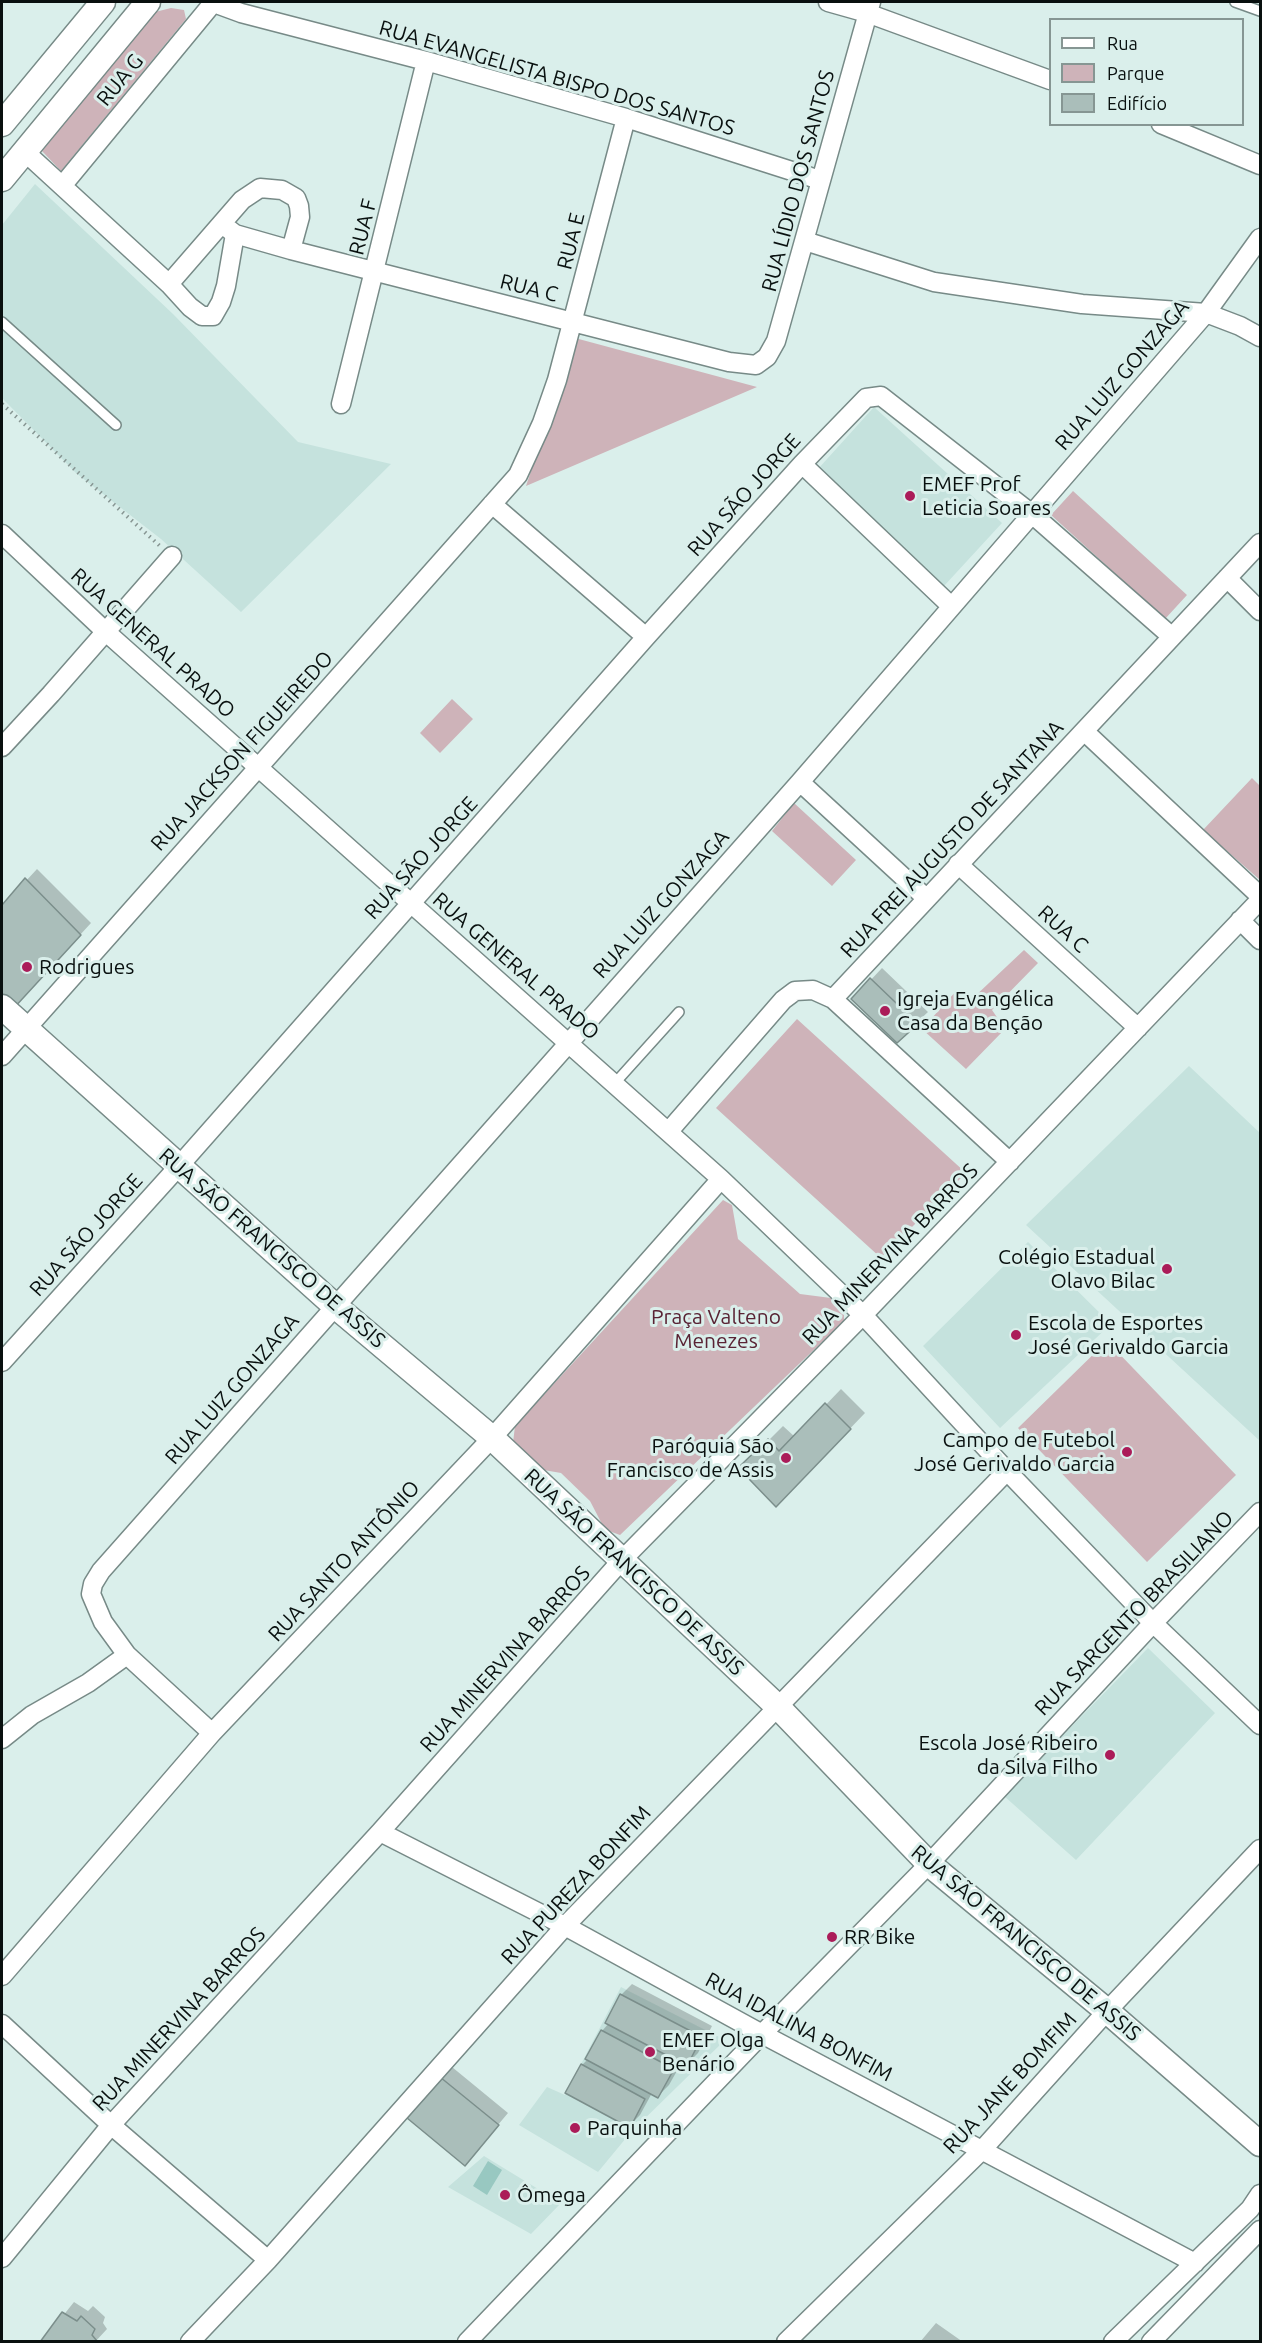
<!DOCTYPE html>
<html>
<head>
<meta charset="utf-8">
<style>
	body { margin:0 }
	#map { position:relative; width:1262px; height:2343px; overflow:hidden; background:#daefeb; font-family:Ubuntu,sans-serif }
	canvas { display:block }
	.frame { position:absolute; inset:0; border:3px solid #09100f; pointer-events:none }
	.legend { position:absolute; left:1049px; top:18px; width:195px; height:108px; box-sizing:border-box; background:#daefeb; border:2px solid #869693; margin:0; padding:8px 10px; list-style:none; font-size:18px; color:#09100f }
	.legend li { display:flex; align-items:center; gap:12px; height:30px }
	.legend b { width:30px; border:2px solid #869693 }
</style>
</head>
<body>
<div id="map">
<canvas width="1262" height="2343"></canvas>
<div class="frame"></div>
<ul class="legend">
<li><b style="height:8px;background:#fff"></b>Rua</li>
<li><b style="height:16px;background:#ceb3b9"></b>Parque</li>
<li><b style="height:16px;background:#aabeba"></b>Edifício</li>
</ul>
</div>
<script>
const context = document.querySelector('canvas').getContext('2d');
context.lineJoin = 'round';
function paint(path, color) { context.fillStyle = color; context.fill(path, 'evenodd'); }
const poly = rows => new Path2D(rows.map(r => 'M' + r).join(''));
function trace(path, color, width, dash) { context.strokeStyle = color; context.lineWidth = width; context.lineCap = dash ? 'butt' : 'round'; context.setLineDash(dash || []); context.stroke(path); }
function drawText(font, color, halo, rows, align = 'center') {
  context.font = font + ' Ubuntu,sans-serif'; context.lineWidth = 6; context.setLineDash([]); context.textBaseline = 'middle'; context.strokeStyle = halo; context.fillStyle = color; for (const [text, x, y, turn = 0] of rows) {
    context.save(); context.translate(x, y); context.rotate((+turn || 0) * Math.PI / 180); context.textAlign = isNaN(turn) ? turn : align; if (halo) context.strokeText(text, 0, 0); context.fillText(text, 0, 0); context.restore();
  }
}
paint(poly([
	[35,184,173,314,298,442,391,464,241,612,161,539,76,473,2,398,2,225],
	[874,407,1002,523,944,586,818,469],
	[1189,1066,1260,1133,1260,1441,1026,1225],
	[1028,1242,1111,1324,1000,1428,923,1346],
	[1148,1648,1215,1713,1076,1860,1004,1796],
	[621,1987,725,2040,631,2132,598,2172,519,2125,547,2087,565,2095],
	[484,2156,561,2203,531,2234,448,2187]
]), '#c5e2dd');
paint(poly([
	[171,8,184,10,186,19,61,171,42,151,155,12],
	[575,338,757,387,526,486],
	[1073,491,1187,595,1165,619,1051,515],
	[452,699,473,719,440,753,420,733],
	[1252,778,1260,786,1260,880,1203,830],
	[794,803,856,860,832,886,772,831],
	[1024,950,1038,963,992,1010,1005,1029,966,1069,922,1029,958,989,972,999],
	[797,1019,966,1173,881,1258,716,1108],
	[723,1200,732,1205,738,1239,800,1294,831,1298,844,1310,844,1321,620,1535,609,1531,602,1524,590,1501,561,1473,538,1469,513,1443,515,1426],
	[1107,1341,1236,1475,1147,1562,1018,1428]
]), '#ceb3b9');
paint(poly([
	[488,2161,502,2170,487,2195,473,2186]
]), '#98c8c1');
paint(poly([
	[37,869,91,923,24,996,2,996,2,907],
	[882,968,928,1012,897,1041,853,999],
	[841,1389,865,1413,791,1490,743,1466,783,1426,795,1437],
	[632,1984,712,2026,698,2053,687,2064,682,2062,669,2085,658,2096,652,2093,640,2115,629,2126,582,2065,588,2059,602,2031,609,2023,621,1995],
	[452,2067,508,2113,465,2164,441,2078],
	[74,2302,88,2311,93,2306,105,2317,103,2323,107,2329,95,2342,42,2342],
	[936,2323,963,2342,920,2342]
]), '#0003');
const building = poly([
	[25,878,81,935,13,1009,2,999,2,905,25,878],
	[870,978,918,1024,897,1043,851,999,870,978],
	[825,1403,851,1429,776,1507,750,1480,741,1465,768,1439,779,1451,825,1403],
	[620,1994,702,2037,687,2066,605,2023,620,1994],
	[601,2030,674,2069,658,2098,585,2059,601,2030],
	[581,2064,645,2099,630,2128,565,2093,581,2064],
	[440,2077,499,2125,465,2166,407,2118,440,2077],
	[62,2312,77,2321,81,2316,95,2329,92,2335,97,2341,40,2342,62,2312]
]);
paint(building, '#aabeba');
trace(building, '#7b8e8b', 1.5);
const lane = poly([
	[1235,2,1260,11],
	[2,322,116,425],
	[615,1083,679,1012]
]);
const street = poly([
	[211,2,241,13,426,61,626,118,820,180],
	[828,2,867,13,1050,80],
	[1161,124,1260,165],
	[25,152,169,284,190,307,202,316,213,316,221,302,226,286,235,234],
	[62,186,213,3],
	[222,224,235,234,291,250,729,362,756,365,767,357,776,341,871,2],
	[805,241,934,282,1082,304,1206,313,1240,326,1260,337],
	[169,284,242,200,260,188,282,190,296,198,299,206,300,217,291,250],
	[341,404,426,61],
	[802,464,951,606],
	[492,504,646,637],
	[2,534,106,632,721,1179,863,1315,1007,1471,1153,1623,1260,1725],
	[1227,578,1260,611],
	[1084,731,1260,896],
	[2,747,51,694,172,556],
	[800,782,926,898],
	[958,864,1138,1028],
	[1240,920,1260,940],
	[833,999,1260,543],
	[2,1056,518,475,542,423,557,380,626,118],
	[669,1131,783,1000,795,991,813,990,833,999,1010,1162],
	[2,1362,179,1166,646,637,802,464,866,398,881,396,1032,514,1171,636],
	[212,1733,127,1655,103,1622,91,1594,93,1584,101,1571,800,782,1206,313,1260,238],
	[2,1739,32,1715,88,1683,127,1655],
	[380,1832,565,1926,762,2034,1195,2263],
	[2,1976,212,1733,492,1438,721,1179],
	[2,2024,111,2125,268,2260],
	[2,2258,111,2125,380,1832,621,1561,863,1315,1260,900],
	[190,2342,268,2260,565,1926,1007,1471],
	[467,2342,762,2034,929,1864,1153,1623,1260,1512],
	[786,2342,982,2150,1107,2011,1260,1849],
	[1113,2342,1250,2209,1260,2194],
	[1151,2342,1260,2230]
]);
const secondary = poly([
	[2,124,103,2],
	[2,179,148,2],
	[2,1007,335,1306,492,1438,778,1707,929,1864,1107,2011,1260,2144]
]);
trace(lane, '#778a87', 12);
trace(street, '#778a87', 21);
trace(secondary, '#778a87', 27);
trace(poly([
	[2,404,160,546]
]), '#879693', 4, [1.5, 4.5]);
trace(lane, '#fff', 9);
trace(street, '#fff', 18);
trace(secondary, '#fff', 24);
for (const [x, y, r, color] of [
	[910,496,6,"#ab1c59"],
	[27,967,6,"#ab1c59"],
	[885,1011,6,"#ab1c59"],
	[1167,1269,6,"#ab1c59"],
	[1016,1335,6,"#ab1c59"],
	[1127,1452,6,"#ab1c59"],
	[786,1458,6,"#ab1c59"],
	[1110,1755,6,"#ab1c59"],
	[832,1937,6,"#ab1c59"],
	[650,2052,6,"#ab1c59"],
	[575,2128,6,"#ab1c59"],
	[505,2195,6,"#ab1c59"]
]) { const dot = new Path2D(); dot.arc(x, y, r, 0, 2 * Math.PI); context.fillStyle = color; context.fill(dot); trace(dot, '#daefeb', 2); }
drawText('21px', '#09100f', '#daefeb', [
	["RUA EVANGELISTA BISPO DOS SANTOS",557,78,16],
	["RUA G",120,80,-51],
	["RUA LÍDIO DOS SANTOS",798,181,-75],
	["RUA F",363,227,-76],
	["RUA E",571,241,-76],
	["RUA C",529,288,14],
	["RUA LUIZ GONZAGA",1122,375,-49],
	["RUA SÃO JORGE",744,495,-48],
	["RUA GENERAL PRADO",153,643,42],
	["RUA JACKSON FIGUEIREDO",242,751,-48],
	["RUA FREI AUGUSTO DE SANTANA",952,839,-47],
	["RUA SÃO JORGE",421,858,-48],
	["RUA LUIZ GONZAGA",661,904,-48],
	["RUA C",1063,929,42],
	["RUA GENERAL PRADO",516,966,41],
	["RUA SÃO JORGE",86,1235,-48],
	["RUA SÃO FRANCISCO DE ASSIS",272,1248,41],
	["RUA MINERVINA BARROS",890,1254,-46],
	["RUA LUIZ GONZAGA",232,1389,-49],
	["RUA SANTO ANTÔNIO",344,1561,-47],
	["RUA SÃO FRANCISCO DE ASSIS",634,1572,43],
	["RUA SARGENTO BRASILIANO",1134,1613,-46],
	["RUA MINERVINA BARROS",505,1659,-48],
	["RUA PUREZA BONFIM",576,1885,-47],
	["RUA SÃO FRANCISCO DE ASSIS",1026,1943,40],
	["RUA MINERVINA BARROS",179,2019,-47],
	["RUA IDALINA BONFIM",799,2027,28],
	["RUA JANE BOMFIM",1010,2083,-47]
]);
drawText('21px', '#09100f', '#daefeb', [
	["EMEF Prof",922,484],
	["Leticia Soares",922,508],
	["Rodrigues",39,967],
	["Igreja Evangélica",897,999],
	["Casa da Benção",897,1023],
	["Colégio Estadual",1155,1257,"right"],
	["Olavo Bilac",1155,1281,"right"],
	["Escola de Esportes",1028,1323],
	["José Gerivaldo Garcia",1028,1347],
	["Campo de Futebol",1115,1440,"right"],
	["José Gerivaldo Garcia",1115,1464,"right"],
	["Paróquia São",774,1446,"right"],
	["Francisco de Assis",774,1470,"right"],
	["Escola José Ribeiro",1098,1743,"right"],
	["da Silva Filho",1098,1767,"right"],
	["RR Bike",844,1937],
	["EMEF Olga",662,2040],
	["Benário",662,2064],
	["Parquinha",587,2128],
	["Ômega",517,2195]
], 'left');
drawText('21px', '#592334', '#daefeb', [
	["Praça Valteno",716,1317],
	["Menezes",716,1341]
]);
</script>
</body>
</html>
